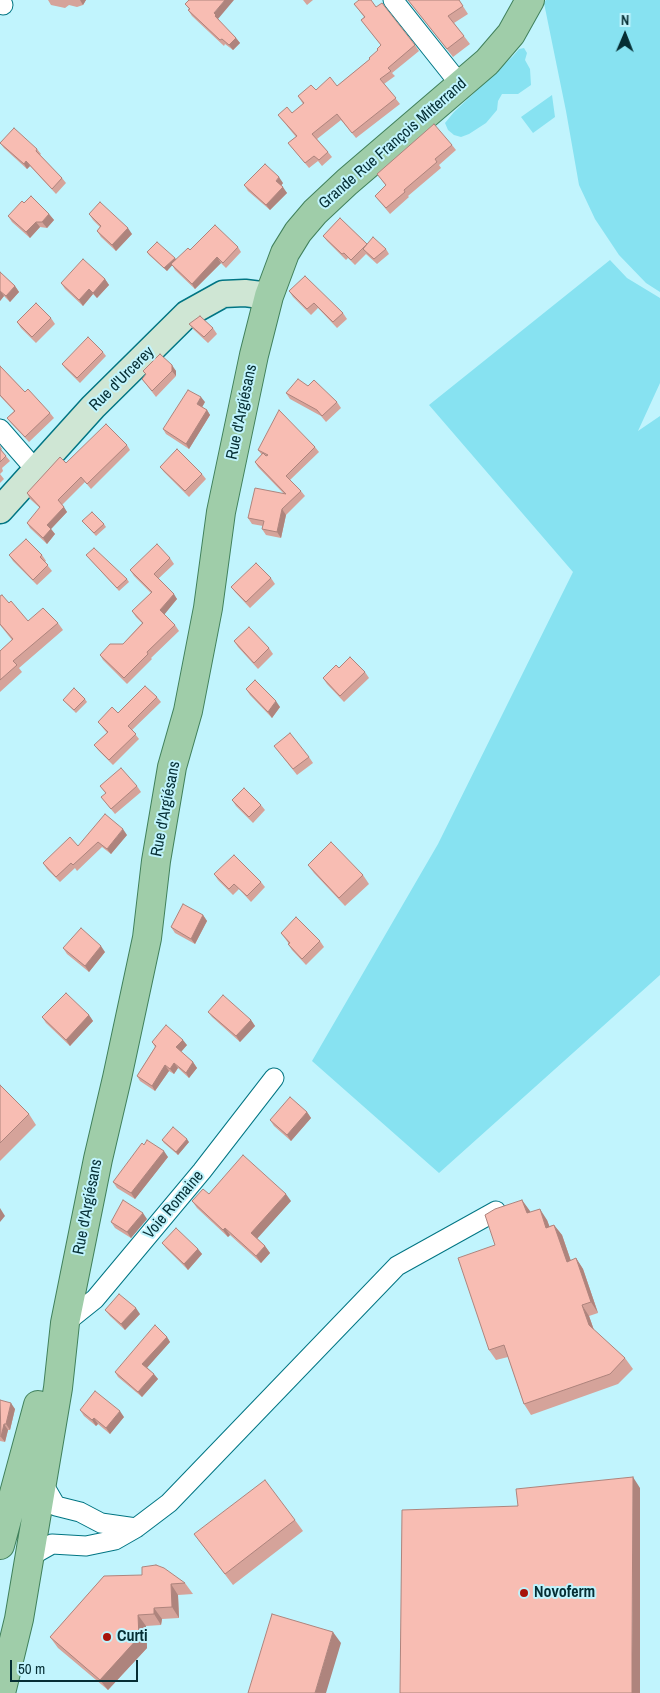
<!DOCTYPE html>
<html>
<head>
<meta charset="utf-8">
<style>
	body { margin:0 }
	#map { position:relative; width:660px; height:1693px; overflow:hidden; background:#c1f4fd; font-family:"Archivo Narrow",sans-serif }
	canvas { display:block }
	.north { position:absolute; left:600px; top:10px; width:50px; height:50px; -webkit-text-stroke:4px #c1f4fd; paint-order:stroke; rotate:1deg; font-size:14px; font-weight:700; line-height:20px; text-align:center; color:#052e34 }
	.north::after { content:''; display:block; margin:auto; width:18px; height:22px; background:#052e34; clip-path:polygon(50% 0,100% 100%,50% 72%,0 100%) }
	.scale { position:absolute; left:10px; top:1660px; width:128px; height:22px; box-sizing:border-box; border:2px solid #052e34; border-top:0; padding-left:6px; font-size:15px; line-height:18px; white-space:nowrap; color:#052e34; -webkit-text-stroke:4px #c1f4fd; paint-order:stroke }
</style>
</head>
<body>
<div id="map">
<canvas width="660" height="1693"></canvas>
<div class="north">N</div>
<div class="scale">50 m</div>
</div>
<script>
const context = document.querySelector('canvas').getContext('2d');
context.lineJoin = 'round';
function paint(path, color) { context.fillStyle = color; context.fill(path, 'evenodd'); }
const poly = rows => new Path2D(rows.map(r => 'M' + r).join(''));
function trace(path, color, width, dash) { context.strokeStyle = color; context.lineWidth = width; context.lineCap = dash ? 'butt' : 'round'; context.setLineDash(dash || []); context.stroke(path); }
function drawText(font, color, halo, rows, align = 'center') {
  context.font = font + ' "Archivo Narrow",sans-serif'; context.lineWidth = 4; context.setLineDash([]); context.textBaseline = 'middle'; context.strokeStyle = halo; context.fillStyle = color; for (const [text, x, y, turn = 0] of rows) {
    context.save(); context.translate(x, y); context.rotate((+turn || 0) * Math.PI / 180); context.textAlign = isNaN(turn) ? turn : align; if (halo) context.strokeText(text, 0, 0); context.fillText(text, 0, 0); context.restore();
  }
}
paint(poly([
	[546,0,660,0,660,292,646,283,619,255,595,219,579,185,566,111,544,3],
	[524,48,527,53,525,60,530,69,531,85,518,94,502,94,498,101,497,110,486,123,469,134,461,137,454,135,448,130,445,123,454,112,513,56,519,49],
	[552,95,555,117,533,133,521,117],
	[610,260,627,278,660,298,660,383,638,431,660,416,660,975,439,1173,312,1061,438,844,573,572,429,405]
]), '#87e2f1');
const street = poly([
	[393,0,455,78,462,84],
	[0,2,3,5],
	[0,429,35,469],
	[65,1323,95,1299,202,1171,274,1078],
	[42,1482,56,1506,80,1512,101,1523,136,1528],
	[29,1557,52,1544,86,1546,115,1540,136,1528,169,1503,397,1266,496,1211]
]);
const secondary = poly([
	[0,510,93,407,187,314,223,294,245,293,269,296]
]);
const primary = poly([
	[0,1545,38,1405],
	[1,1693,19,1619,58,1388,65,1323,98,1159,117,1078,147,938,156,861,172,767,188,711,208,608,221,512,254,355,269,296,285,253,298,232,315,212,347,182,487,62,511,34,530,0]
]);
trace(street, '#017583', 21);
trace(secondary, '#017583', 29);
trace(primary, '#40805b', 30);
trace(street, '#fff', 19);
trace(secondary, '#cfe6d4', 26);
trace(primary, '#9fcda9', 28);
paint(poly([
	[48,0,86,0,83,5,77,7,69,5,65,8,51,5],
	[303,0,313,0,307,5],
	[408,0,459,0,468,14,454,23,470,44,453,57],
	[185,4,218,19,219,21,236,38,240,43,233,50,225,44,224,46,192,16,188,10,189,9],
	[354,4,376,7,415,45,419,51,392,73,395,76,384,84,400,104,356,138,341,120,317,139,328,152,332,157,322,166,318,161,309,168,288,143,296,137,278,115,292,113,303,104,298,96,316,90,337,86,370,59,378,50,381,45,361,20,364,17],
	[0,143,37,149,41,154,40,155,62,178,66,183,56,194,30,166,27,169,4,148],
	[452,145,456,150,439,165,441,168,408,196,409,197,390,214,375,196,386,186,377,174],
	[283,183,281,186,287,193,270,210,248,191,244,185],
	[24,203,49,214,54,220,47,228,40,227,30,238,12,222,8,216],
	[89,214,132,234,116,251,101,237,97,231,100,227,93,220],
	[340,218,367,244,386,249,389,254,377,264,366,254,355,265,348,258,346,260,327,241,323,236],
	[238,247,241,252,226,268,221,263,195,289,175,270,172,265,167,271,149,255,147,252,176,260,190,250],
	[0,272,15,286,19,292,10,302,4,296,0,301],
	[105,279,109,285,97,298,93,294,83,306,65,289,61,283],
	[289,291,343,313,347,319,337,328,318,308,311,315,293,297],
	[51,318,55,324,36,343,21,328,17,322],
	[189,324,213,328,217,334,208,343,193,329],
	[103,352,106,356,80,383,65,368,62,364],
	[160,354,176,371,176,376,156,397,142,379,146,375,143,371],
	[0,366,25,392,50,413,54,418,29,442,11,423,7,418,14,411,0,396],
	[308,386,337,402,341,408,326,422,321,416,290,399,286,393],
	[205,402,202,407,207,410,210,415,189,449,166,434,163,429],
	[0,445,2,449,1,450,10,461,2,468,3,471,0,474,4,479,0,483],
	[127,445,130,450,91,489,85,482,62,505,67,512,51,529,55,534,47,544,30,528,27,523,40,508,30,499,27,493,66,463],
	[315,447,319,452,290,480,301,491,305,496,286,515,281,538,266,535,262,529,263,526,252,524,248,518,284,494,258,467,255,462,262,455,258,450],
	[160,467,202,474,206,479,189,497,164,472],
	[82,521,104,524,106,527,96,536],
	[9,555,42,555,46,561,45,562,52,571,37,585,13,561],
	[86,555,127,579,129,582,119,591],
	[170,558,174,564,158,579,177,599,164,614,175,625,179,631,151,658,152,659,127,684,103,660,100,655,123,644,142,623,136,617,132,611,151,593,134,576,130,570],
	[271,578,275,584,250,608,235,592,231,587],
	[0,596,28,621,58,623,63,630,19,668,22,672,0,692,0,651,12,640,0,625],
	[234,641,269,648,273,654,258,669,238,647],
	[339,668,365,672,369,678,344,702,327,684,323,678],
	[246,689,280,707,272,718,250,695],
	[157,697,161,702,132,730,139,739,113,765,98,750,94,745,107,733,98,722],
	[85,699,87,702,76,713,63,700],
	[274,746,309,757,313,763,297,775],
	[100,786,137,786,141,792,115,814,101,797,106,794],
	[232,800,261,805,265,810,253,823,236,806],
	[127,835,111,854,102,847,77,871,75,868,60,882,47,869,43,863,78,846],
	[308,865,363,875,369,884,345,906,314,873],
	[214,874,261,882,265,887,251,902,239,889,233,895,218,880],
	[203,915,207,921,195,944,175,933,171,927],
	[281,933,320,941,324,947,306,965,292,950,288,944,289,944],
	[63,948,105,952,89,972,67,954],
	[208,1012,251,1020,255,1026,240,1042,212,1017],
	[89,1015,93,1021,70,1046,46,1023,42,1017],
	[152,1042,187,1045,181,1052,193,1062,197,1068,189,1078,178,1068,174,1074,169,1071,155,1091,140,1081,137,1076,155,1047],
	[0,1085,29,1114,36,1125,0,1161],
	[307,1112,311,1118,291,1141,274,1126,270,1120],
	[162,1140,189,1142,178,1155,164,1143],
	[144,1145,168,1157,135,1199,117,1188,113,1182],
	[209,1194,291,1201,257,1238,265,1246,270,1253,261,1263,230,1235,228,1237,197,1208,192,1201],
	[522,1200,530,1212,547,1220,549,1226,554,1225,562,1235,571,1261,576,1258,583,1269,598,1313,589,1316,594,1330,625,1358,633,1369,618,1384,531,1415,524,1404,508,1357,496,1360,489,1350,495,1245],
	[147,1219,131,1238,115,1228,111,1222],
	[162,1243,198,1249,202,1254,188,1270,166,1248],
	[105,1310,140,1314,125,1330,110,1316],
	[167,1337,170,1342,147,1367,158,1379,142,1397,118,1377,115,1372],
	[0,1400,15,1409,10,1430,8,1430,5,1442,0,1441],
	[80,1410,124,1417,110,1434,98,1424,96,1426,84,1416],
	[295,1520,303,1531,233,1585,194,1534],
	[104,1576,185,1583,193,1594,178,1595,179,1618,162,1619,161,1625,146,1626,147,1648,108,1690,58,1648,50,1637]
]), '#d5a39a');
paint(poly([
	[80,0,86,0,83,5],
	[225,0,234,0,218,19,219,20,218,22,215,16,214,13],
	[236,38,240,43,233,50,229,45],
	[26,161,30,166,27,169,24,164],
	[279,177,283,183,280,187,276,181],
	[283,187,287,193,270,210,266,205],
	[49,214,54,220,47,228,42,222],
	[36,222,40,227,30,238,26,232],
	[128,228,132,234,116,251,112,245],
	[217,257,221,263,195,289,192,284],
	[175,258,177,260,167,271,164,268],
	[105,279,109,285,97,298,93,293],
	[15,286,19,292,10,302,6,296],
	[89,289,93,294,83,306,79,300],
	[0,290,4,296,0,301],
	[172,365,176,371,176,376,172,371],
	[201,397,205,402,201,409,197,404],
	[207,410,210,415,189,449,186,444],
	[64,507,67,512,51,529,55,534,47,544,43,538,47,525],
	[282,509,286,515,281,538,277,532],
	[174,594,177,599,164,615,160,610],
	[276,701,280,707,272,718,268,712],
	[123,829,127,835,111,854,107,849],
	[203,915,207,921,195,944,191,939],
	[101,946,105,952,89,972,85,966],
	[89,1015,93,1021,70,1046,66,1040],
	[251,1020,255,1026,240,1042,236,1036],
	[183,1040,187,1045,180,1053,176,1047],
	[193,1062,197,1068,189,1078,186,1073],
	[174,1063,178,1068,174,1074,170,1069],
	[165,1065,169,1071,155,1091,152,1086],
	[307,1112,311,1118,291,1141,287,1135],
	[187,1139,189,1142,178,1155,176,1152],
	[164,1151,168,1157,135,1199,131,1193],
	[286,1194,291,1201,256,1240,251,1233],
	[522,1200,530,1211,534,1224,527,1213],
	[0,1208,5,1216,0,1222],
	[540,1209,547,1220,554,1238,546,1228],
	[143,1213,147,1219,131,1238,127,1232],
	[554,1225,562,1235,575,1273,567,1262],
	[225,1228,230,1235,228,1237,223,1230],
	[265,1246,270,1253,261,1263,256,1256],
	[198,1249,202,1254,188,1270,184,1264],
	[576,1258,583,1269,598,1313,591,1302],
	[582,1305,589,1316,596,1336,589,1325],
	[136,1308,140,1314,125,1330,121,1324],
	[167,1337,170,1342,146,1369,142,1364],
	[154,1374,158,1379,142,1397,138,1392],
	[11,1403,15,1409,10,1430,6,1424],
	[120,1411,124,1417,110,1434,106,1428],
	[94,1418,98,1424,96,1426,92,1420],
	[4,1424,8,1430,5,1442,1,1437],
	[633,1477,640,1488,640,1693,632,1693,632,1655],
	[171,1584,178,1595,179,1618,172,1607],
	[154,1608,162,1619,161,1625,154,1614],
	[138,1615,146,1626,147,1648,108,1690,100,1680],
	[333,1632,341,1643,326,1693,315,1693]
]), '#ae847d');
const building = poly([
	[189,0,225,0,214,13,216,15,215,16,236,38,229,45,222,39,220,40,188,10,190,9,185,4,189,0],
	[359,0,371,0,376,7,382,3,415,45,388,68,391,71,380,79,396,98,352,133,337,114,312,134,328,152,319,160,314,156,305,163,288,143,297,136,278,115,287,107,292,113,304,103,298,96,311,85,316,90,330,77,337,86,370,59,369,58,378,50,377,49,381,45,361,20,365,17,354,4,359,0],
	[408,0,459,0,463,6,448,16,464,36,447,49,408,0],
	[434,124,452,145,435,159,437,162,404,190,405,192,386,208,375,196,386,185,377,174,434,124],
	[14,128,37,149,36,151,62,178,52,189,26,161,24,164,0,143,14,128],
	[265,164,279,177,276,181,283,187,266,205,244,185,265,164],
	[31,196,49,214,42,222,36,222,26,232,8,216,22,201,24,203,31,196],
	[100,202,128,228,112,245,97,231,101,226,89,214,100,202],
	[340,218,367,244,351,260,344,253,342,254,323,236,340,218],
	[215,225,238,247,223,263,217,257,192,284,171,264,188,248,190,250,215,225],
	[373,237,386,249,374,259,363,249,373,237],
	[157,242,175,258,164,268,147,252,157,242],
	[83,259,105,279,93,293,89,289,79,300,61,283,83,259],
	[0,272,15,286,6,296,0,291,0,272],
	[305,276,343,313,333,322,314,303,307,309,289,291,305,276],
	[36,303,51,318,32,337,17,322,36,303],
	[200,316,213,328,204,337,189,324,200,316],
	[88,337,103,352,77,378,62,364,88,337],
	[160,354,172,365,172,371,152,391,142,379,146,374,143,371,160,354],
	[0,366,25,392,28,389,50,413,25,437,7,418,15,411,0,395,0,366],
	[298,379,308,386,314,380,337,402,322,416,317,410,286,393,298,379],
	[188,390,201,397,197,404,207,410,186,444,163,429,188,390],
	[279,410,315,447,286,476,301,491,282,509,277,532,262,529,264,521,248,518,255,488,286,494,255,462,263,453,266,456,268,455,258,450,279,410],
	[106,424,127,445,87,484,81,477,58,500,64,507,47,525,51,529,43,538,27,523,40,507,27,493,60,457,66,463,106,424],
	[0,449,6,456,0,462,0,449],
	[177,449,202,474,185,491,160,467,177,449],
	[92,512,104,524,94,533,82,521,92,512],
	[26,539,42,555,40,557,48,565,33,580,9,555,26,539],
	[157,544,170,558,154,574,174,594,160,610,175,625,147,652,148,654,124,678,100,655,110,644,123,644,143,623,132,611,152,592,130,570,157,544],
	[94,548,127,579,117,588,86,555,94,548],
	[256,563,271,578,246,602,231,587,256,563],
	[2,595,9,603,11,601,28,621,43,608,58,623,13,661,17,665,0,680,0,651,13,639,0,624,0,596,2,595],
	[249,627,269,648,254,663,234,641,249,627],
	[350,657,365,672,340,696,323,678,336,665,339,668,350,657],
	[255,680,276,701,268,712,246,689,255,680],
	[145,686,157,697,128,726,136,734,109,760,94,745,108,732,98,722,112,707,118,713,145,686],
	[74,688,85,699,74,710,63,700,74,688],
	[290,733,309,757,293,769,274,746,290,733],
	[121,768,137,786,111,809,101,797,106,793,100,786,121,768],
	[244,788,261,805,249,817,232,800,244,788],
	[105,814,123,829,107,849,98,842,73,865,71,863,56,877,43,863,70,837,78,846,105,814],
	[331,842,363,875,339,898,308,865,331,842],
	[234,855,261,882,247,896,234,884,229,889,214,874,234,855],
	[183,904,203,915,191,939,171,927,183,904],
	[296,917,320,941,302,959,288,944,290,943,281,933,296,917],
	[81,928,101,946,85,966,63,948,81,928],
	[66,993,89,1015,66,1040,42,1017,66,993],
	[223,995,251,1020,236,1036,208,1012,223,995],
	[166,1025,183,1040,176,1047,193,1062,186,1073,174,1063,170,1069,165,1065,152,1086,137,1076,156,1046,152,1042,166,1025],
	[0,1085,29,1114,0,1143,0,1085],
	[290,1097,307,1112,287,1135,270,1120,290,1097],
	[173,1127,187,1139,176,1152,162,1140,173,1127],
	[147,1140,164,1151,131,1193,113,1182,142,1143,144,1145,147,1140],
	[243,1155,286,1194,251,1233,265,1246,256,1256,225,1228,223,1230,192,1201,203,1189,209,1194,243,1155],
	[123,1200,143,1213,127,1232,111,1222,123,1200],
	[522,1200,527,1213,540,1209,546,1228,554,1225,567,1262,576,1258,591,1302,582,1305,589,1325,625,1358,610,1374,524,1404,504,1345,489,1350,458,1258,495,1245,485,1215,495,1209,522,1200],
	[176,1228,198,1249,184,1264,162,1243,176,1228],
	[119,1294,136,1308,121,1324,105,1310,119,1294],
	[155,1325,167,1337,142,1364,154,1374,138,1392,115,1372,155,1325],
	[95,1391,120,1411,106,1428,94,1418,92,1420,80,1410,95,1391],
	[0,1400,11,1403,6,1424,4,1424,1,1437,0,1400],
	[633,1477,632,1655,632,1693,400,1693,402,1510,518,1506,516,1489,633,1477],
	[265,1480,295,1520,225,1574,194,1534,265,1480],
	[156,1565,164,1568,185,1583,171,1584,172,1607,154,1608,154,1614,138,1615,139,1637,100,1680,50,1637,104,1576,142,1575,142,1567,156,1565],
	[272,1614,333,1632,315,1693,248,1693,272,1614]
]);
paint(building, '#f8bdb3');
trace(building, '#ae847d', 1);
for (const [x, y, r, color] of [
	[524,1593,5,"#a7140b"],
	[107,1637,5,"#a7140b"]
]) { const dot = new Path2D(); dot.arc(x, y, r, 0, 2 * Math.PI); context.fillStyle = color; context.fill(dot); trace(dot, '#c1f4fd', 2); }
drawText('16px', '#052e34', '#c1f4fd', [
	["Grande Rue François Mitterrand",393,144,-41],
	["Rue d'Urcerey",122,379,-45],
	["Rue d'Argiésans",242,412,-78],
	["Rue d'Argiésans",166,809,-79],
	["Voie Romaine",174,1205,-50],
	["Rue d'Argiésans",88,1207,-79]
]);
drawText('bold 16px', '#052e34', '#c1f4fd', [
	["Novoferm",534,1593],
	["Curti",117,1637]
], 'left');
</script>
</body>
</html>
